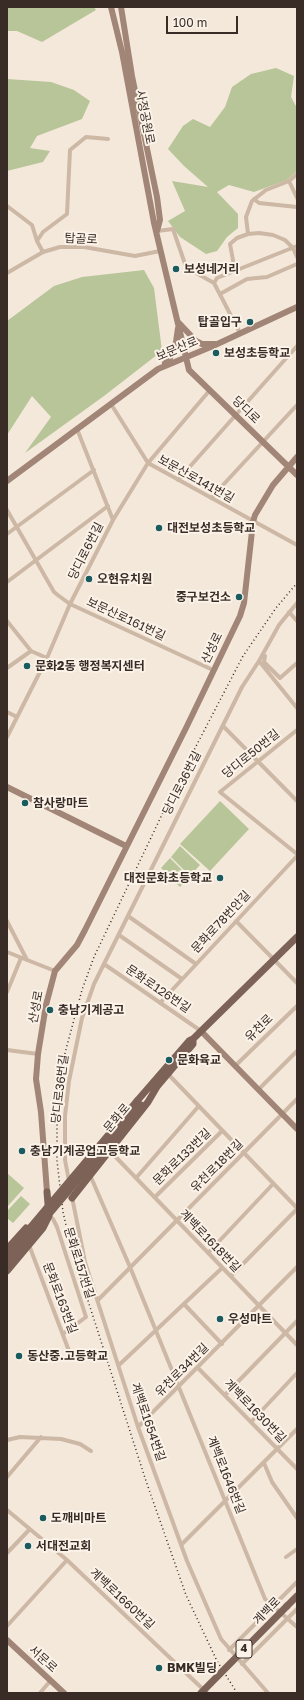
<!DOCTYPE html>
<html>
<head>
<meta charset="utf-8">
<style>
	body { margin:0 }
	#map { position:relative; width:304px; height:1700px; overflow:hidden; background:#f4e8db; font-family:"Golos Text",sans-serif }
	canvas { display:block }
	.frame { position:absolute; inset:0; border:8px solid #392c27; pointer-events:none }
	.scale { position:absolute; left:166px; top:16px; width:72px; height:18px; box-sizing:border-box; border:2px solid #392c27; border-top:0; padding-left:5px; font-size:12px; line-height:14px; white-space:nowrap; color:#392c27; -webkit-text-stroke:3px #fbf2e8; paint-order:stroke }
</style>
</head>
<body>
<div id="map">
<canvas width="304" height="1700"></canvas>
<div class="frame"></div>
<div class="scale">100 m</div>
</div>
<script>
const context = document.querySelector('canvas').getContext('2d');
context.lineJoin = 'round';
function paint(path, color) { context.fillStyle = color; context.fill(path, 'evenodd'); }
const poly = rows => new Path2D(rows.map(r => 'M' + r).join(''));
function trace(path, color, width, dash) { context.strokeStyle = color; context.lineWidth = width; context.lineCap = dash ? 'butt' : 'round'; context.setLineDash(dash || []); context.stroke(path); }
function drawText(font, color, halo, rows, align = 'center') {
  context.font = font + ' "Golos Text","Noto Sans KR",sans-serif'; context.lineWidth = 4; context.setLineDash([]); context.textBaseline = 'middle'; context.strokeStyle = halo; context.fillStyle = color; for (const [text, x, y, turn = 0] of rows) {
    context.save(); context.translate(x, y); context.rotate((+turn || 0) * Math.PI / 180); context.textAlign = isNaN(turn) ? turn : align; if (halo) context.strokeText(text, 0, 0); context.fillText(text, 0, 0); context.restore();
  }
}
paint(poly([
	[7,7,94,7,96,10,42,42,17,31,7,31],
	[276,68,294,76,291,97,297,108,297,171,287,180,254,192,229,185,217,192,238,214,238,228,227,237,217,251,206,254,180,237,168,221,185,211,172,181,208,187,184,166,168,149,183,126,193,119,210,127,225,107,232,87,251,74],
	[7,79,51,82,74,90,90,101,82,119,37,136,30,148,50,151,43,162,7,171],
	[144,270,154,288,162,351,104,396,25,453,51,417,32,396,7,435,7,321,54,286,82,277],
	[220,801,249,829,210,871,180,844],
	[180,846,200,865,190,876,171,857],
	[170,858,189,877,180,887,161,868],
	[7,1173,24,1188,7,1207],
	[21,1196,30,1204,13,1223,7,1218,7,1211]
]), '#b7c599');
trace(poly([
	[289,181,297,198],
	[254,199,259,203,297,207],
	[7,206,32,225,37,241,43,252],
	[157,231,173,229,185,264,189,269,214,283,240,333],
	[248,234,246,217,252,201,266,190,289,181,297,174],
	[37,241,43,232,67,214,70,150,86,137,108,139],
	[235,271,230,244,237,238,248,234,259,233,273,235,285,240,293,248,297,257],
	[7,273,43,252,60,247,84,247,135,256,160,251],
	[214,283,217,278,297,246],
	[220,294,247,279,267,277,297,264],
	[111,404,148,463,297,545],
	[77,429,113,520],
	[178,480,297,346],
	[211,498,297,405],
	[7,510,54,592,59,596,70,604,213,670],
	[7,534,94,470],
	[7,582,108,506],
	[289,612,297,621],
	[7,621,31,651,47,658],
	[265,656,264,662,280,678,297,663],
	[259,661,297,708],
	[7,668,31,651],
	[7,712,17,717],
	[223,726,297,801],
	[297,730,220,792,297,854],
	[7,737,47,658,70,604,113,520,148,463,210,390],
	[128,916,196,964],
	[7,921,27,960],
	[236,921,297,983],
	[119,935,182,979],
	[7,952,55,971],
	[104,964,201,1031],
	[7,992,21,958],
	[160,1003,297,856],
	[7,1050,38,1054],
	[235,1066,297,1006],
	[168,1074,297,1208],
	[258,1090,297,1051],
	[109,1150,297,1345],
	[90,1175,130,1267,265,1599,297,1627],
	[136,1178,198,1107],
	[69,1181,65,1160,65,1116,69,1081,82,1018,94,984,242,687,259,661,279,625,297,603],
	[72,1197,85,1262,138,1427,187,1561,221,1639,268,1693],
	[155,1197,222,1131],
	[48,1215,53,1219,57,1227,86,1317,63,1334],
	[29,1245,72,1359],
	[208,1253,273,1184],
	[231,1276,297,1209],
	[98,1300,297,1099],
	[184,1304,222,1344],
	[119,1365,222,1268],
	[198,1368,297,1469],
	[225,1395,297,1321],
	[251,1422,297,1373],
	[138,1427,297,1267],
	[7,1440,20,1437,61,1439,80,1444,91,1451],
	[264,1463,272,1482,297,1518],
	[7,1477,41,1437],
	[7,1510,67,1560,207,1693],
	[181,1545,297,1429],
	[7,1553,29,1530],
	[286,1557,297,1549],
	[7,1626,67,1560],
	[229,1650,297,1582],
	[242,1664,297,1609],
	[40,1693,51,1680]
]), '#cdb7a5', 4);
trace(poly([
	[111,7,122,52,154,223,189,370,297,475],
	[121,7,132,76,157,197,160,220,157,231],
	[179,323,196,341,202,344,215,344],
	[165,363,170,358,176,342,178,328],
	[7,481,158,369,213,346,297,307],
	[7,787,126,846],
	[201,1031,297,1129],
	[47,1192,41,1112,36,1079,38,1054,46,1005,55,971,77,945,85,930,187,726,240,616,244,603,253,522,255,515,273,485,297,457],
	[7,1640,64,1693]
]), '#a18576', 6);
trace(poly([
	[155,1089,193,1044,193,1039],
	[137,1101,189,1041,193,1039,297,937],
	[72,1198,148,1102,158,1085],
	[7,1249,26,1228],
	[7,1271,43,1228,49,1216,47,1192],
	[287,1606,297,1596]
]), '#7c6257', 7);
trace(poly([
	[237,1693,217,1661,186,1595,146,1481,72,1251,63,1212,57,1161,57,1117,65,1053,82,990,94,957,180,777,243,656,276,608,297,583]
]), '#392c27', 1.5, [1, 3]);
trace(poly([
	[7,1255,137,1101],
	[7,1264,141,1105],
	[201,1693,287,1606]
]), '#7c6257', 7);
for (const [x, y, r, color] of [
	[176,269,4,"#195b5e"],
	[250,322,4,"#195b5e"],
	[216,353,4,"#195b5e"],
	[159,528,4,"#195b5e"],
	[89,579,4,"#195b5e"],
	[239,597,4,"#195b5e"],
	[27,666,4,"#195b5e"],
	[25,803,4,"#195b5e"],
	[220,878,4,"#195b5e"],
	[50,1010,4,"#195b5e"],
	[169,1060,4,"#195b5e"],
	[22,1151,4,"#195b5e"],
	[220,1319,4,"#195b5e"],
	[19,1356,4,"#195b5e"],
	[43,1518,4,"#195b5e"],
	[28,1546,4,"#195b5e"],
	[159,1668,4,"#195b5e"]
]) { const dot = new Path2D(); dot.arc(x, y, r, 0, 2 * Math.PI); context.fillStyle = color; context.fill(dot); trace(dot, '#fbf2e8', 1.5); }
for (const [x, y, w] of [
	[244,1649,16]
]) { const box = new Path2D(); box.roundRect(x - w / 2, y - 9, w, 18, 3); context.fillStyle = '#fbf2e8'; context.fill(box); trace(box, '#392c27', 1); }
drawText('bold 11px', '#392c27', null, [
	["4",244,1649]
]);
drawText('12px', '#392c27', '#fbf2e8', [
	["사정공원로",145,117,79],
	["탑골로",81,239,3],
	["보문산로",177,349,-23],
	["당디로",246,410,44],
	["보문산로141번길",196,479,29],
	["당디로6번길",86,551,-63],
	["보문산로161번길",126,619,25],
	["산성로",212,648,-64],
	["당디로50번길",251,754,-39],
	["당디로36번길",182,783,-63],
	["문화로78번안길",221,922,-47],
	["문화로126번길",158,989,34],
	["산성로",36,1007,-79],
	["유천로",259,1028,-44],
	["당디로36번길",60,1089,-83],
	["문화로",117,1118,-50],
	["문화로133번길",182,1157,-44],
	["유천로18번길",217,1166,-45],
	["계백로1618번길",210,1241,46],
	["문화로157번길",79,1263,72],
	["문화로163번길",60,1298,69],
	["유천로34번길",182,1370,-45],
	["계백로1630번길",255,1411,46],
	["계백로1654번길",148,1422,71],
	["계백로1646번길",226,1475,68],
	["계백로1660번길",122,1599,43],
	["계백로",267,1611,-46],
	["서문로",43,1659,42]
]);
drawText('bold 12px', '#392c27', '#fbf2e8', [
	["보성네거리",184,269],
	["탑골입구",242,322,"right"],
	["보성초등학교",224,353],
	["대전보성초등학교",167,528],
	["오현유치원",97,579],
	["중구보건소",231,597,"right"],
	["문화2동 행정복지센터",35,666],
	["참사랑마트",33,803],
	["대전문화초등학교",212,878,"right"],
	["충남기계공고",58,1010],
	["문화육교",177,1060],
	["충남기계공업고등학교",30,1151],
	["우성마트",228,1319],
	["동산중.고등학교",27,1356],
	["도깨비마트",51,1518],
	["서대전교회",36,1546],
	["BMK빌딩",167,1668]
], 'left');
</script>
</body>
</html>
